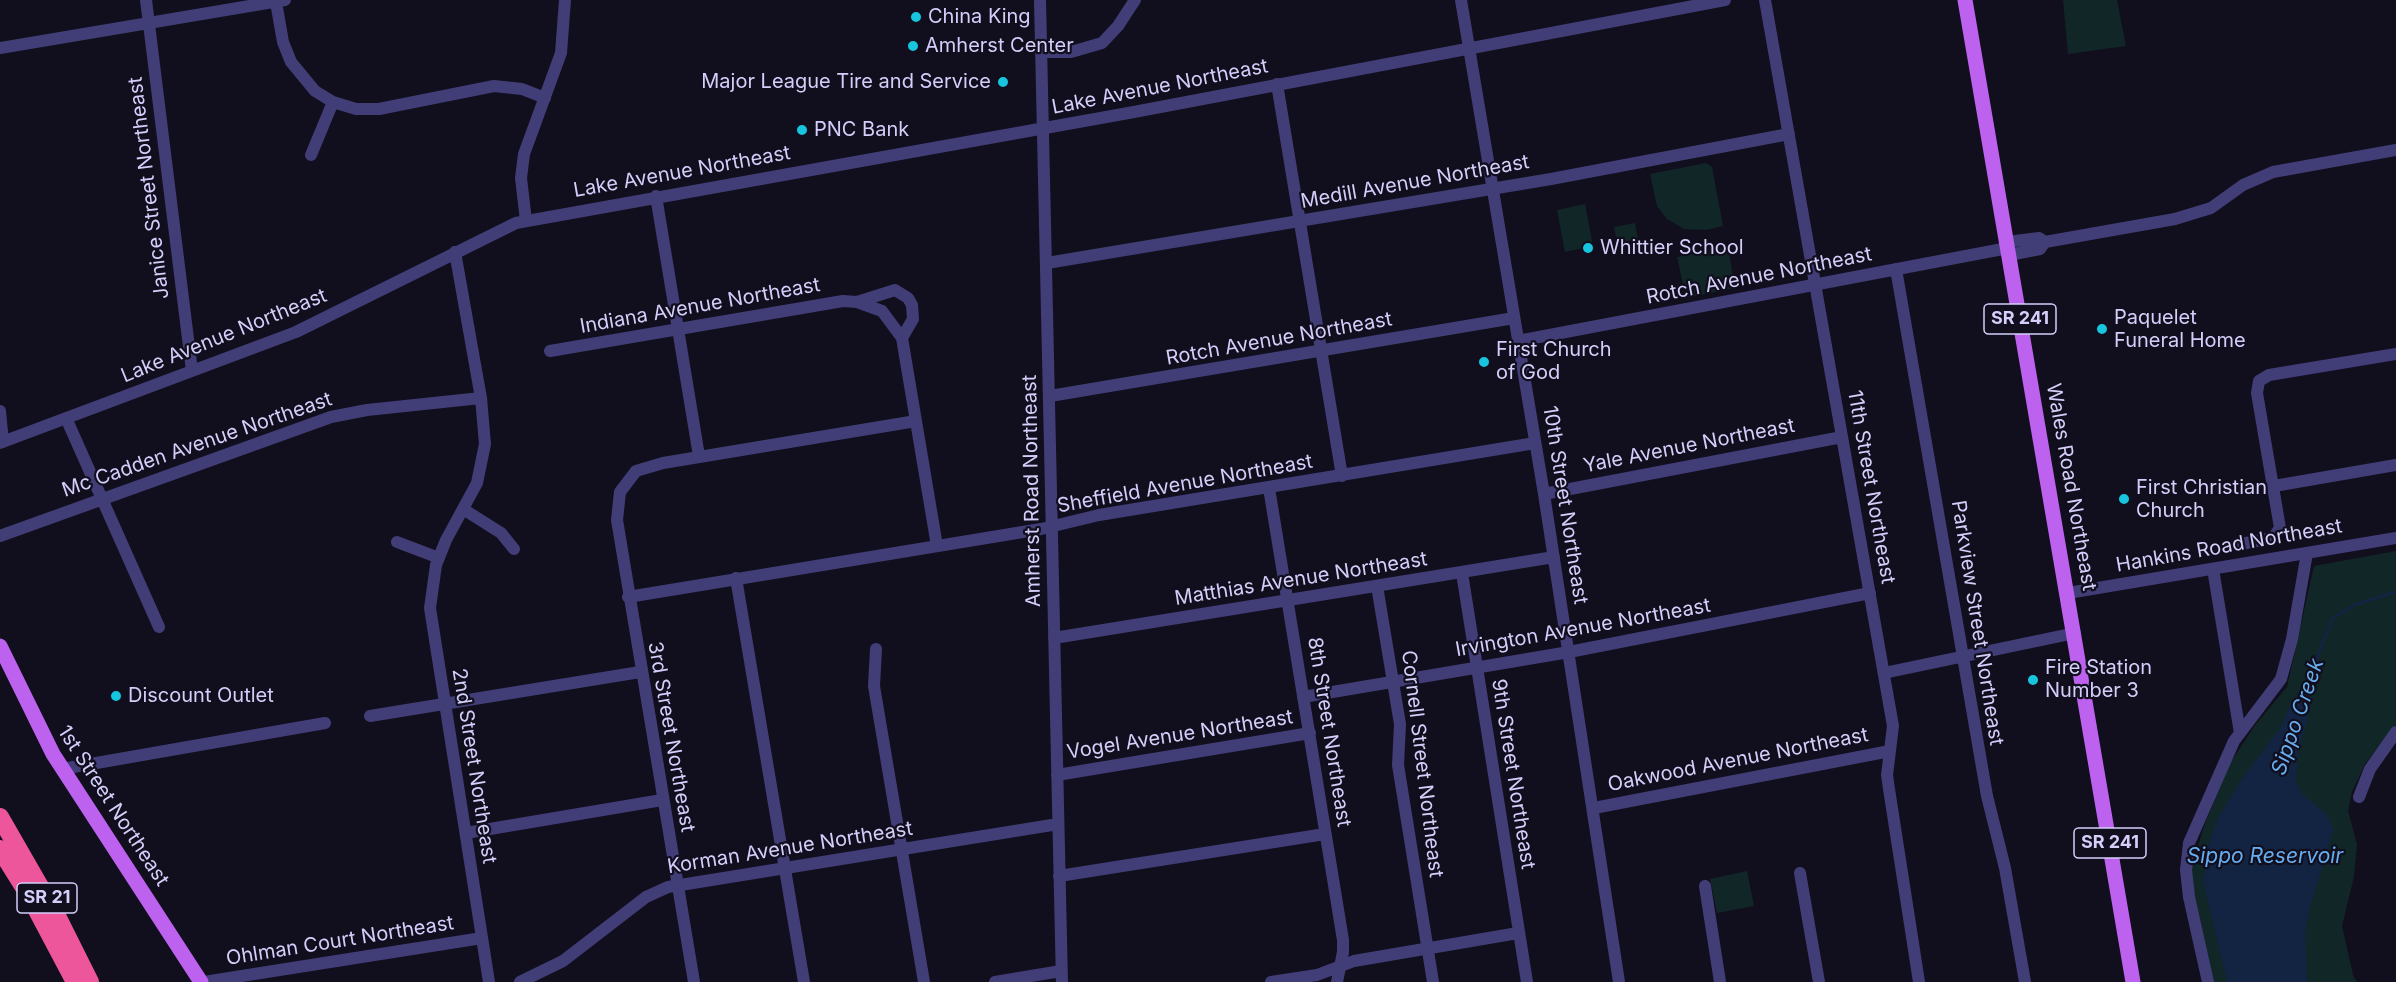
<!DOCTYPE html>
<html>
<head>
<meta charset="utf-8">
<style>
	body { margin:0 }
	canvas { display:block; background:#110e1d }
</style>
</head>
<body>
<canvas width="2396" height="982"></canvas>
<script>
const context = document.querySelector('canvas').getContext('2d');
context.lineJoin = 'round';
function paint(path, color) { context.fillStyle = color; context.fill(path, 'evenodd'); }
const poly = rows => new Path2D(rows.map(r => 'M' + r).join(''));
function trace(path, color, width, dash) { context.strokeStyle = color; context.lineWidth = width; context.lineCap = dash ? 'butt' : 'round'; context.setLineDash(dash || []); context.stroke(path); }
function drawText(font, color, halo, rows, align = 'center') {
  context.font = font + ' Inter,sans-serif'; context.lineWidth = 4.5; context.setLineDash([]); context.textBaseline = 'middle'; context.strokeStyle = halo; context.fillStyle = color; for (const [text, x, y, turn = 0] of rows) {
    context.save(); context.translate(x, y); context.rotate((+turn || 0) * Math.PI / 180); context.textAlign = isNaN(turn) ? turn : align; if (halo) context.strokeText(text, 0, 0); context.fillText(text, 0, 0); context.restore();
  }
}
paint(poly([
	[2063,0,2117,0,2126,46,2068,54],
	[1706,163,1712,167,1723,226,1706,230,1684,229,1667,219,1657,206,1650,174],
	[1585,204,1593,246,1565,252,1557,210],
	[1635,223,1638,239,1617,243,1614,227],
	[1728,247,1735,288,1686,298,1677,257],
	[2396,551,2396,724,2365,764,2352,792,2348,811,2357,844,2354,877,2342,926,2353,975,2357,982,2212,982,2190,873,2204,826,2229,765,2255,725,2287,687,2314,566],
	[1747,871,1754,906,1717,913,1710,879]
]), '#112626');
paint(poly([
	[2294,697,2313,697,2298,754,2296,782,2302,794,2326,814,2334,829,2310,907,2305,933,2307,982,2227,982,2203,882,2208,846,2218,818,2241,780,2280,728]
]), '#122441');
trace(poly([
	[2305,699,2322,644,2333,618,2354,605,2396,592]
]), '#122441', 3);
trace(poly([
	[146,0,192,371],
	[1040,0,1062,982],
	[1461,0,1544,494,1619,982],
	[1765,0,1893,726,1887,775,1889,789,1919,982],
	[276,2,283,42,291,62,315,91,333,102,356,109,379,109,494,86,522,89,545,98],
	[0,48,285,0],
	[1042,52,1071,52,1102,43,1118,26,1135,0],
	[1277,84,1342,476],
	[311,155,333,102],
	[656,196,699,456],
	[526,221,521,178,524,154,561,53,565,0],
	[2007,242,2039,238,2045,242,2175,219,2211,208,2243,185,2273,172,2396,150],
	[455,252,481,398,485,444,477,483,446,540,436,565,430,608,489,982],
	[2009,255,2040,249,2045,242],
	[1047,263,1551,179,1789,134],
	[1896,269,1987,796,2005,868,2025,982],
	[857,302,895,290,908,298,912,305,913,319,902,338,937,546],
	[1518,341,2008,248],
	[550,351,843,301,857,302,882,311,902,338],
	[1050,396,1514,318],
	[0,411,3,442],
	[66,418,159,627],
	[0,443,296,332,516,223,1134,112,1725,0],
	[2274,486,2396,465],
	[1269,488,1343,940,1343,952,1337,982],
	[1544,494,1842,437],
	[463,509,501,533,514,549],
	[0,536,331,417,367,410,481,398],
	[397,542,439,558],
	[2236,545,2273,538,2280,528,2257,393,2259,381,2269,375,2396,354],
	[2213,569,2240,733],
	[1462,573,1527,982],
	[736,578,804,982],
	[1377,586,1400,724,1398,765,1433,982],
	[2068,593,2396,538],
	[628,597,1041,529,1099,515,1535,443],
	[1054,638,1554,557],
	[876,649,874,686,924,982],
	[1884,673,2075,633],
	[1303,697,1569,652,1870,593],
	[370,716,640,672],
	[62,769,325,723],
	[1057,775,1310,733],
	[2359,797,2370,769,2396,732],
	[1594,808,1890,751],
	[466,833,662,800],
	[1800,873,1819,982],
	[1059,876,1325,834],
	[1705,886,1720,982],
	[204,982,482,938],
	[520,982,563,961,646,897,668,887,1058,824],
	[694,982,617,520,620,492,636,471,663,463,916,421],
	[995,982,1061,971],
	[1271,982,1317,975,1354,961,1518,933],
	[2208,982,2189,897,2186,870,2189,843,2234,741,2281,679,2292,639,2307,553]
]), '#413d77', 12);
trace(poly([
	[1965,0,2133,982],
	[0,646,53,754,201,982]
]), '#bd61ef', 15);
trace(poly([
	[0,817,58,918,90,982],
	[0,849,30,897,75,982]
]), '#ee569b', 18);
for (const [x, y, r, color] of [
	[916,17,6,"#17c5de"],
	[913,46,6,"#17c5de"],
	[1003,82,6,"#17c5de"],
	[802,130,6,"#17c5de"],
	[1588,248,6,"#17c5de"],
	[2102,329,6,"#17c5de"],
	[1484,362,6,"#17c5de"],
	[2124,499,6,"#17c5de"],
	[2033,680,6,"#17c5de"],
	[116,696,6,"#17c5de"]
]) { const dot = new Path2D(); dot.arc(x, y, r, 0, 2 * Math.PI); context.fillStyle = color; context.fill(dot); trace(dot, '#110e1d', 2); }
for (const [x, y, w] of [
	[2020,319,72],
	[2110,843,72],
	[47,898,60]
]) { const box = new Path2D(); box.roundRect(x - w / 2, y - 15, w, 30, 4.5); context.fillStyle = '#110e1d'; context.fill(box); trace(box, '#d4cefa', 1.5); }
drawText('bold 18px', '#d4cefa', null, [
	["SR 241",2020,319],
	["SR 241",2110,843],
	["SR 21",47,898]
]);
drawText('20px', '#d4cefa', '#110e1d', [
	["China King",928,17],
	["Amherst Center",925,46],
	["Major League Tire and Service",991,82,"right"],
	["PNC Bank",814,130],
	["Whittier School",1600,248],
	["Paquelet",2114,318],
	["Funeral Home",2114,341],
	["First Church",1496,350],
	["of God",1496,373],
	["First Christian",2136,488],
	["Church",2136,511],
	["Fire Station",2045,668],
	["Number 3",2045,691],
	["Discount Outlet",128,696]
], 'left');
drawText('20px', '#d4cefa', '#110e1d', [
	["Lake Avenue Northeast",1160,87,-11],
	["Lake Avenue Northeast",682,172,-10],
	["Medill Avenue Northeast",1415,182,-10],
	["Janice Street Northeast",149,188,-97],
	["Rotch Avenue Northeast",1759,276,-11],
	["Indiana Avenue Northeast",700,306,-10],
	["Lake Avenue Northeast",224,336,-22],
	["Rotch Avenue Northeast",1279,339,-10],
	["Mc Cadden Avenue Northeast",197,445,-19],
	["Yale Avenue Northeast",1689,446,-11],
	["Sheffield Avenue Northeast",1185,484,-10],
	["11th Street Northeast",1871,487,80],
	["Wales Road Northeast",2071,487,80],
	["Amherst Road Northeast",1032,491,-91],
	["10th Street Northeast",1565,505,81],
	["Hankins Road Northeast",2229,546,-10],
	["Matthias Avenue Northeast",1301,579,-9],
	["Parkview Street Northeast",1977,623,81],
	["Irvington Avenue Northeast",1583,628,-10],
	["8th Street Northeast",1329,732,81],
	["Vogel Avenue Northeast",1180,735,-9],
	["3rd Street Northeast",671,737,80],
	["Oakwood Avenue Northeast",1738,760,-11],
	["Cornell Street Northeast",1422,764,83],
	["2nd Street Northeast",474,766,81],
	["9th Street Northeast",1513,774,81],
	["1st Street Northeast",113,806,57],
	["Korman Avenue Northeast",790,848,-9],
	["Ohlman Court Northeast",340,941,-9]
]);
drawText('italic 21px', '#67adef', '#110e1d', [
	["Sippo Creek",2298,717,-71],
	["Sippo Reservoir",2265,857]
]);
</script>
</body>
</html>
